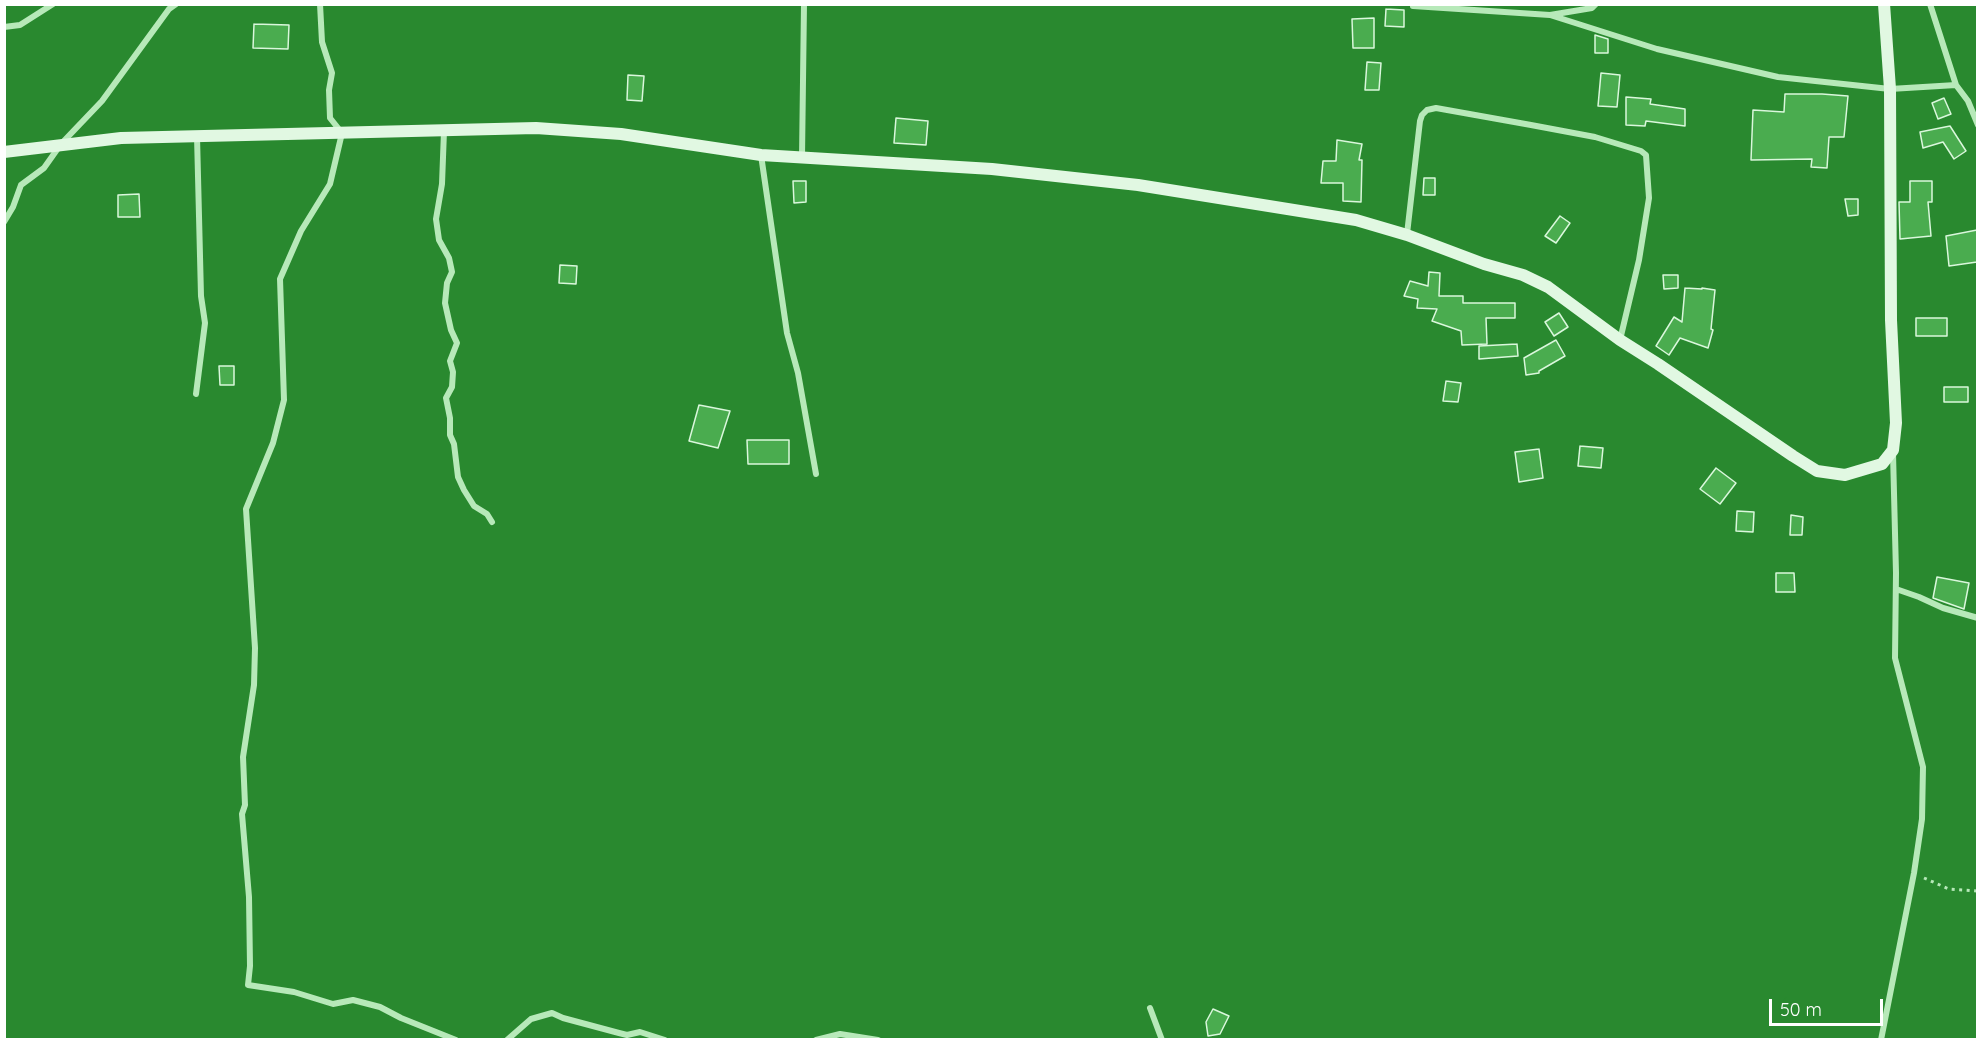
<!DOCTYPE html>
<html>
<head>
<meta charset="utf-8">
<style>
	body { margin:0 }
	#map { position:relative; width:1982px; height:1044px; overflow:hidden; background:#29892f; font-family:Quicksand,sans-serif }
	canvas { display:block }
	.frame { position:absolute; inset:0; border:6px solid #fff; pointer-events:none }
	.scale { position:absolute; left:1769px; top:999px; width:114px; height:27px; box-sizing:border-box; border:3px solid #fff; border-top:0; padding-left:8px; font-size:18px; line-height:21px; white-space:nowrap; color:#fff; -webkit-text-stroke:4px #29892f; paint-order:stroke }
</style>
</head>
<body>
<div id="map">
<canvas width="1982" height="1044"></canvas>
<div class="frame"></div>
<div class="scale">50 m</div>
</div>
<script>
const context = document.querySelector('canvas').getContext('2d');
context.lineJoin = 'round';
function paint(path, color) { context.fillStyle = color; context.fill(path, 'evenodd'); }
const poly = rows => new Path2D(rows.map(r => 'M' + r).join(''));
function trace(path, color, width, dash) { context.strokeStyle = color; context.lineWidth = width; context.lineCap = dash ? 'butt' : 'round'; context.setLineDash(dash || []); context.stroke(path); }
const building = poly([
	[1386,9,1404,10,1404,27,1385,26,1386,9],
	[1374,18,1374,48,1353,48,1352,19,1374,18],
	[254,24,289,25,288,49,253,48,254,24],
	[1595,35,1608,39,1608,53,1595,53,1595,35],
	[1367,62,1381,63,1379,90,1365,90,1367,62],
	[1601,73,1620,75,1617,107,1598,106,1601,73],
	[628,75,644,76,642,101,627,100,628,75],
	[1785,94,1822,94,1848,96,1844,137,1829,137,1827,168,1811,167,1812,159,1751,160,1753,110,1784,112,1785,94],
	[1626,97,1651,99,1650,104,1685,109,1685,126,1646,121,1645,126,1626,125,1626,97],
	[1944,98,1951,114,1938,119,1932,103,1944,98],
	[896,118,928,121,926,145,894,143,896,118],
	[1950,126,1966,151,1954,159,1943,142,1923,148,1920,132,1950,126],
	[1337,140,1362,144,1359,160,1362,160,1361,202,1343,201,1343,183,1321,183,1323,161,1336,161,1337,140],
	[1424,178,1435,178,1435,195,1423,195,1424,178],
	[793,181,806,181,806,202,794,203,793,181],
	[1910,181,1932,181,1932,202,1928,202,1931,236,1900,239,1899,202,1910,202,1910,181],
	[139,194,140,217,118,217,118,195,139,194],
	[1845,199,1858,199,1858,215,1848,216,1845,199],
	[1560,216,1570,223,1556,243,1545,236,1560,216],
	[1977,230,1977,262,1949,266,1946,236,1977,230],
	[560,265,577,266,576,284,559,283,560,265],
	[1429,272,1440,273,1439,296,1463,296,1463,303,1515,303,1515,318,1486,318,1487,344,1462,345,1461,331,1432,321,1437,309,1417,308,1418,299,1404,296,1410,281,1428,286,1429,272],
	[1663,275,1678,275,1678,288,1664,289,1663,275],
	[1685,288,1702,289,1702,288,1715,290,1711,329,1713,330,1708,348,1680,338,1669,355,1656,346,1674,317,1682,322,1685,288],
	[1559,313,1568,327,1554,336,1545,322,1559,313],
	[1916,318,1947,318,1947,336,1916,336,1916,318],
	[1556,340,1565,356,1539,371,1539,373,1526,375,1524,358,1556,340],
	[1517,344,1518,356,1479,359,1479,346,1517,344],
	[219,366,234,366,234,385,220,385,219,366],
	[1446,381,1461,383,1458,402,1443,401,1446,381],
	[1944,387,1968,387,1968,402,1944,402,1944,387],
	[699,405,730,411,718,448,689,441,699,405],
	[747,440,789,440,789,464,748,464,747,440],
	[1580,446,1603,448,1601,468,1578,466,1580,446],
	[1539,449,1543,478,1519,482,1515,452,1539,449],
	[1716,468,1736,483,1720,504,1700,489,1716,468],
	[1737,511,1754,512,1753,532,1736,531,1737,511],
	[1791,515,1803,517,1802,535,1790,535,1791,515],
	[1776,573,1794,573,1795,592,1776,592,1776,573],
	[1937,577,1969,583,1964,609,1933,598,1937,577],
	[1213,1009,1229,1016,1220,1034,1208,1036,1206,1022,1213,1009]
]);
paint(building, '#4aac4f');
trace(building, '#daf7dc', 1.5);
trace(poly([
	[1924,878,1949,889,1978,891]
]), '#b7e9b9', 3, [3, 4.5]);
trace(poly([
	[320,4,322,42,332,73,329,90,330,118,342,133,330,184,301,231,280,279,284,400,273,443,246,509,255,648,254,685,243,757,245,805,242,814,249,897,250,966,248,985,294,992,333,1004,353,1000,380,1007,401,1018,456,1040],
	[1930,4,1956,85,1968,101,1978,125],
	[1413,6,1550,15,1592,8,1596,4],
	[1550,15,1657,49,1778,77,1890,89,1956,85],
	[4,27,20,25,53,4],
	[444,131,442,184,436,219,439,240,449,258,452,272,447,283,445,303,451,330,457,343,450,361,453,372,452,387,446,398,450,418,450,435,454,444,458,477,464,490,474,506,487,514,492,522],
	[761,155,787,333,798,373,816,474],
	[802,157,804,4],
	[4,222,13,207,21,185,44,168,61,144,102,101,169,9,176,4],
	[1407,234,1420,121,1422,115,1427,110,1436,108,1531,125,1595,137,1641,151,1646,155,1649,198,1639,260,1620,340],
	[196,394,205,323,201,296,197,136],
	[1896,589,1919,597,1943,608,1978,618],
	[1150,1008,1162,1040],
	[507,1040,531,1019,552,1013,563,1018,619,1033,627,1035,640,1032,665,1040],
	[816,1040,840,1034,878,1040],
	[1881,1040,1914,873,1922,819,1923,767,1895,658,1896,573,1893,453]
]), '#b7e9b9', 6);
trace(poly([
	[4,152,121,138,536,128,621,134,761,155,992,169,1138,185,1356,220,1407,235,1484,264,1523,275,1548,287,1620,340,1658,364,1793,456,1817,471,1845,475,1882,464,1893,450,1896,423,1891,320,1890,89,1884,4]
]), '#e1f8e2', 12);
</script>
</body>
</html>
